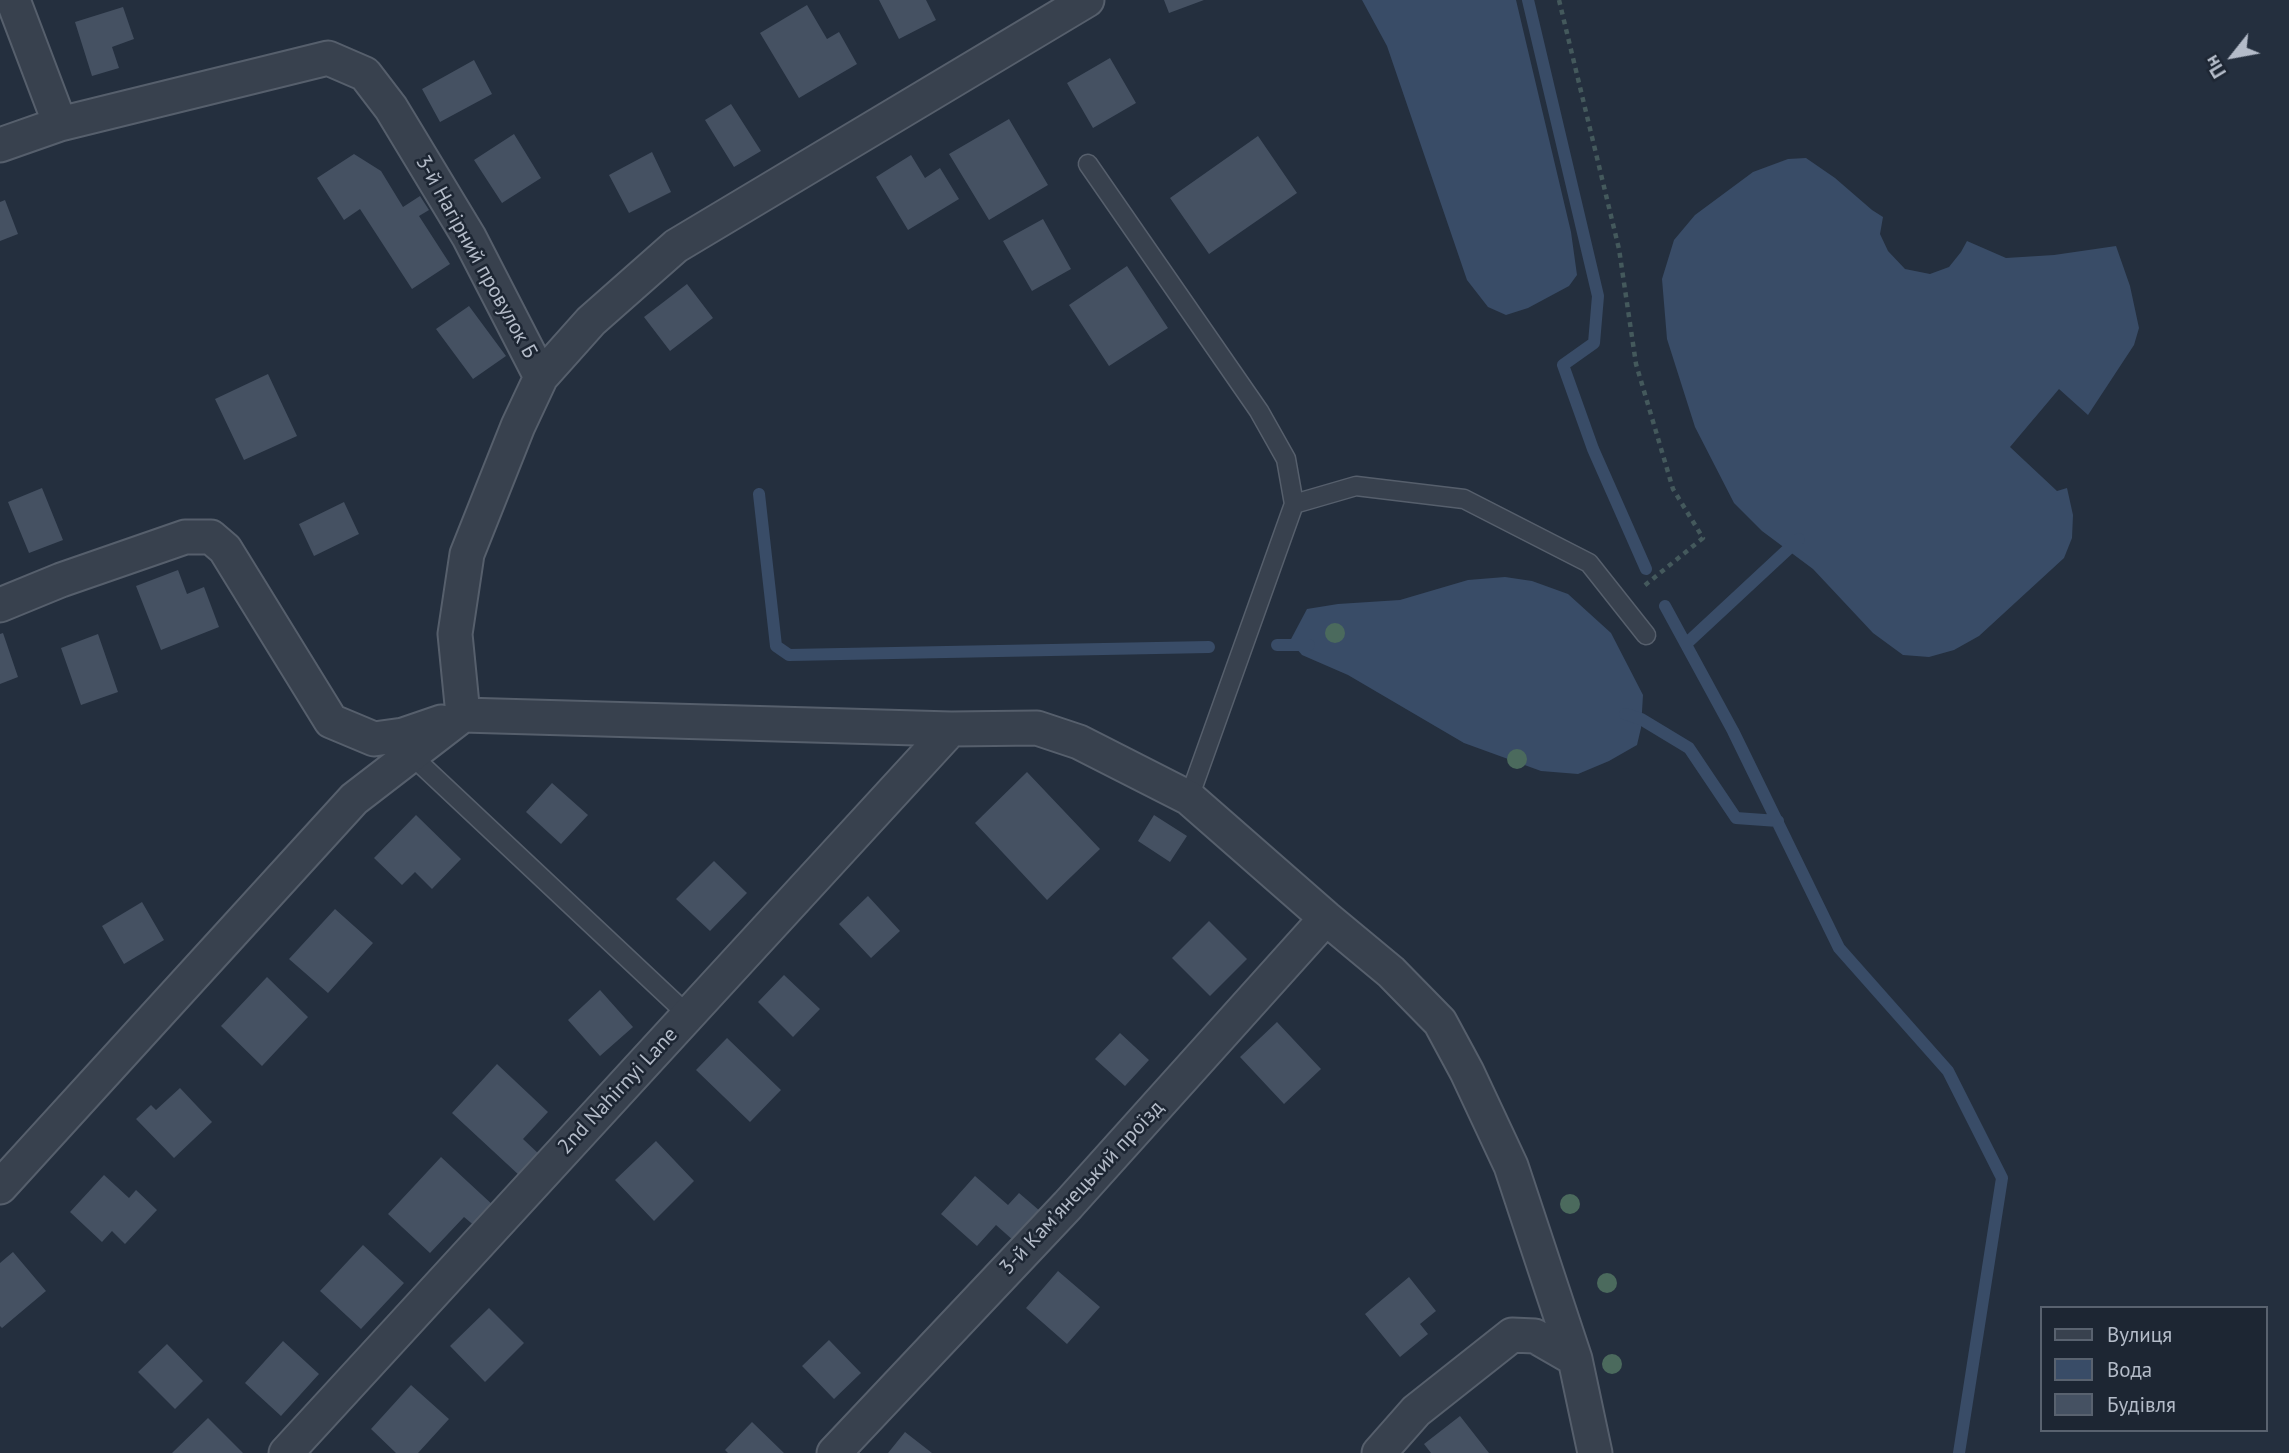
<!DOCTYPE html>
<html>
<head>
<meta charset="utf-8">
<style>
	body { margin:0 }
	#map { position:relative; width:2289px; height:1453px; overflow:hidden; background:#242f3e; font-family:"PT Sans",sans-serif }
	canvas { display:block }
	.legend { position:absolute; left:2040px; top:1306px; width:228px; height:126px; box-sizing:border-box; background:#1d2633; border:2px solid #59626f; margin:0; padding:9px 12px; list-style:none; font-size:21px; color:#b4bcc9 }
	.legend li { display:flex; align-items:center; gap:14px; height:35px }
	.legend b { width:35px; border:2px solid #59626f }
	.north { position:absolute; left:2198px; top:21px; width:70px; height:70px; -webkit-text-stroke:5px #1d2633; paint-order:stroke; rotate:239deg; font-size:19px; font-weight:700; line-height:28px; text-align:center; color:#b4bcc9 }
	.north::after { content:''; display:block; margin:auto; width:24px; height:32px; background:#b4bcc9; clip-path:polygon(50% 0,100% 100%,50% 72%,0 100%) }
</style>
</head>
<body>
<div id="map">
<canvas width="2289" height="1453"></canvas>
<ul class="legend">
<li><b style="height:9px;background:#38414e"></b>Вулиця</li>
<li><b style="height:19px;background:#394c67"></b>Вода</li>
<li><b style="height:19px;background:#455162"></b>Будівля</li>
</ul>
<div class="north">Пн</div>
</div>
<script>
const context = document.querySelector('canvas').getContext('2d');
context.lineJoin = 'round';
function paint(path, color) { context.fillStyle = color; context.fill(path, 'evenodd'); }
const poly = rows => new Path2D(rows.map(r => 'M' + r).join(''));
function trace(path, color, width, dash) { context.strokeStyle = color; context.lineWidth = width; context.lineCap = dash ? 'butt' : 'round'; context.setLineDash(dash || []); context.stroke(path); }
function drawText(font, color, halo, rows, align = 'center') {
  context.font = font + ' "PT Sans",sans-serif'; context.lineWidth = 5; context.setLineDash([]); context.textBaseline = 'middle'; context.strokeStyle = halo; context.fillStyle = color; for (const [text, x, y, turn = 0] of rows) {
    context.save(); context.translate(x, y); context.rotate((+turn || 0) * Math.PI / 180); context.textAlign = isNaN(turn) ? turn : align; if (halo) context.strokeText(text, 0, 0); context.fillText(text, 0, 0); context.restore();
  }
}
paint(poly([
	[1362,0,1516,0,1571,232,1577,275,1569,286,1528,308,1506,315,1488,307,1467,280,1387,46],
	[1806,158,1835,178,1872,210,1883,217,1880,234,1888,251,1905,269,1930,274,1949,267,1961,252,1967,241,2006,258,2054,255,2116,246,2130,286,2139,328,2134,345,2088,415,2059,389,2010,447,2057,491,2067,488,2073,515,2072,538,2064,558,1979,636,1954,650,1929,657,1903,655,1873,633,1813,569,1762,531,1734,503,1695,427,1667,339,1662,279,1674,240,1695,215,1753,172,1788,159],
	[1505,577,1532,581,1568,594,1611,633,1643,695,1641,728,1637,745,1609,761,1578,774,1541,771,1464,743,1348,675,1302,655,1290,641,1307,609,1338,604,1400,600,1468,580]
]), '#394c67');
trace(poly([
	[1528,0,1598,296,1594,343,1563,365,1593,449,1646,569],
	[759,494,776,646,789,655,1209,647],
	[1665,606,1733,731,1839,948,1948,1071,2002,1178,1959,1453],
	[1686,644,1799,539],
	[1277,645,1309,645],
	[1625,714,1641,719,1689,748,1736,818,1778,821]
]), '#394c67', 12);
paint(poly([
	[879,0,926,0,936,20,899,39],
	[1164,0,1204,0,1169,13],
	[807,5,827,39,839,32,857,64,799,98,760,33],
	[123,7,134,39,112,47,119,68,92,76,75,22],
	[1110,58,1136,103,1093,128,1067,83],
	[474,60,492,94,440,122,422,89],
	[731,104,761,151,734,167,705,120],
	[1009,119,1048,185,989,220,949,154],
	[514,134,541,178,502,203,474,160],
	[1258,136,1297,193,1209,254,1170,198],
	[652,152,671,192,629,213,609,175],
	[354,154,381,171,403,207,420,196,429,210,419,216,450,264,412,289,360,209,344,220,317,178],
	[911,155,925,178,940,168,959,199,908,230,876,177],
	[5,200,18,234,0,241,0,202],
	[1043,219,1071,269,1032,291,1003,241],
	[1127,266,1168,328,1109,366,1069,305],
	[687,284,713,318,670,351,644,317],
	[469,306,506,356,473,379,436,329],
	[268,374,297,436,244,460,215,399],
	[42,488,63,540,29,553,8,502],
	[344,502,359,534,314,556,299,524],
	[178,570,187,594,204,587,219,627,161,650,136,586],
	[3,633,18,677,0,684,0,634],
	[98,634,118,692,81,705,61,648],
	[1027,772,1100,849,1047,900,975,823],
	[552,783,588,815,561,844,526,812],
	[416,815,461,859,432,889,415,872,402,885,374,858],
	[1154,815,1187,836,1170,862,1138,841],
	[714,861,747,893,710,931,676,899],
	[868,896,900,931,871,958,839,924],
	[142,902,164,940,124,964,102,926],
	[335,909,373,943,328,993,289,959],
	[1209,921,1247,959,1210,996,1172,958],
	[784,975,820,1009,793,1037,758,1002],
	[267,977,308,1017,262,1066,221,1026],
	[600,990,633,1027,600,1056,568,1020],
	[1277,1022,1321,1069,1284,1104,1240,1057],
	[1120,1033,1149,1060,1125,1086,1095,1059],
	[727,1038,781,1090,750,1122,696,1070],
	[497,1064,548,1112,523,1139,540,1155,520,1176,452,1113],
	[180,1088,212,1122,174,1158,136,1119,151,1105,156,1110],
	[656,1141,694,1181,654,1221,615,1180],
	[441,1157,495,1207,476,1227,464,1217,430,1253,388,1214],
	[104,1175,129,1198,136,1190,157,1210,125,1244,112,1231,102,1242,70,1212],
	[975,1176,1008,1205,1019,1193,1040,1211,1014,1241,996,1225,977,1246,941,1214],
	[363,1245,404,1283,361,1329,320,1291],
	[13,1252,46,1291,2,1328,0,1326,0,1263],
	[1058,1271,1100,1307,1067,1344,1026,1308],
	[1409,1277,1436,1311,1420,1324,1428,1334,1400,1357,1365,1314],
	[489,1308,524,1343,485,1382,450,1346],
	[829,1340,861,1373,834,1399,802,1366],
	[283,1341,319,1374,281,1416,245,1383],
	[167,1344,203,1381,175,1409,138,1372],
	[411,1385,449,1419,418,1453,396,1453,371,1429],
	[1460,1416,1489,1453,1431,1453,1424,1444],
	[208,1418,243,1453,172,1453],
	[752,1422,784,1453,728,1453,725,1450],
	[905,1432,932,1453,888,1453]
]), '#455162');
const lane = poly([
	[1088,164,1259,411,1286,459,1294,504,1189,798],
	[1294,504,1356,486,1464,499,1589,563,1646,635],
	[411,755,688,1015]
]);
const street = poly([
	[13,0,60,124],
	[1087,0,676,246,591,321,541,377,518,426,467,554,455,634,463,715,951,729,1037,728,1079,742,1189,798,1326,918,1391,972,1440,1022,1467,1072,1511,1166,1575,1359,1595,1453],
	[0,145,60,124,328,58,365,74,391,108,469,237,541,377],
	[0,605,61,580,185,537,211,537,225,549,331,721,374,739,403,735,441,722],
	[0,1187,354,799,463,715],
	[286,1453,951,729],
	[834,1453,1068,1205,1326,918],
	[1379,1453,1416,1411,1512,1335,1535,1336,1575,1359]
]);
trace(lane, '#565f6c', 21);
trace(street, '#565f6c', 37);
trace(poly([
	[1559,0,1619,249,1636,364,1673,489,1703,538,1644,586]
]), '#44595c', 4.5, [5, 5]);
trace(lane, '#38414e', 18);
trace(street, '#38414e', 33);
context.fillStyle = '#4b6a5d';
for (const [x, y] of [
	[1335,633],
	[1517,759],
	[1570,1204],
	[1607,1283],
	[1612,1364]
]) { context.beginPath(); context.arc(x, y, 10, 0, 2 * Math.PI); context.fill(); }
drawText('21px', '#b4bcc9', '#1d2633', [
	["3-й Нагірний провулок Б",476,257,61],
	["2nd Nahirnyi Lane",618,1091,-47],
	["3-й Камʼянецький проїзд",1082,1188,-47]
]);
</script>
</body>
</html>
